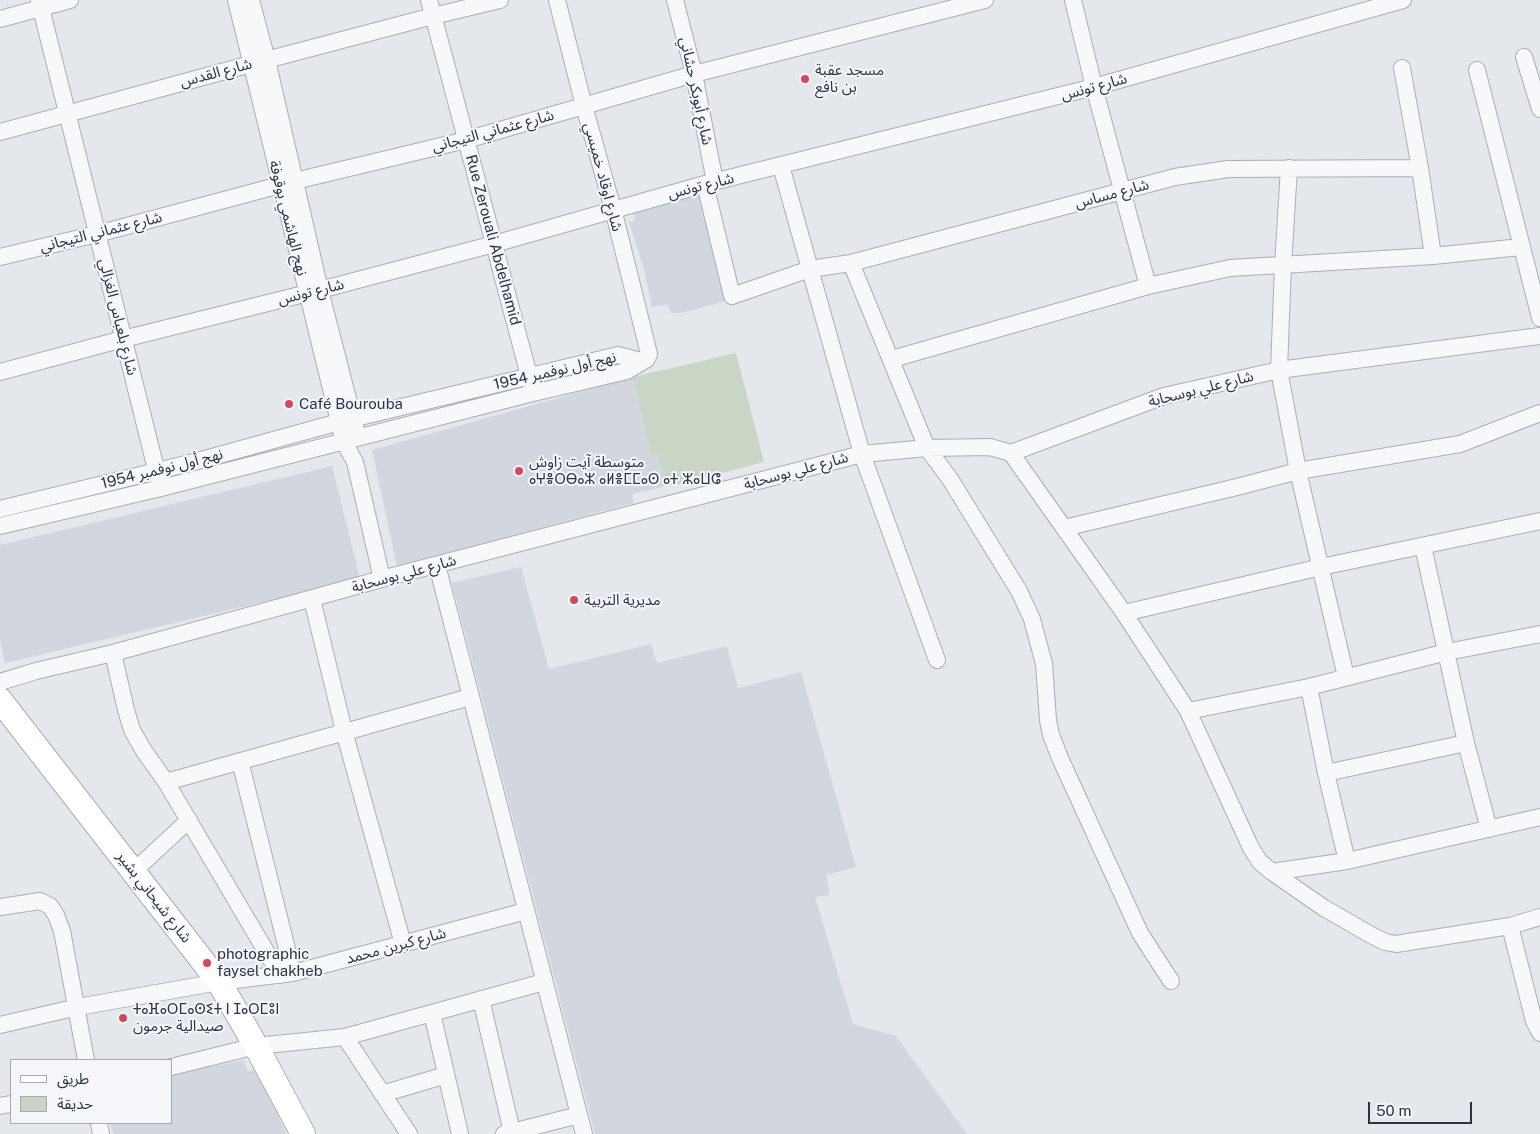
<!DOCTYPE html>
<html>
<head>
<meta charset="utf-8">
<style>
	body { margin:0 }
	#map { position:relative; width:1540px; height:1134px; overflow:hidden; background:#e4e7ec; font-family:"Public Sans","Noto Sans Arabic",sans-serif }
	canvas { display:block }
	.legend { position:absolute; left:10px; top:1059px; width:162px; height:65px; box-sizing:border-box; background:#f4f6f9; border:1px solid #a4a8b1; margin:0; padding:6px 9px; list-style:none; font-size:15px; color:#2b3445 }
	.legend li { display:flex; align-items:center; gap:10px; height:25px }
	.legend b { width:25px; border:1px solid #a4a8b1 }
	.scale { position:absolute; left:1368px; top:1102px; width:104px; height:22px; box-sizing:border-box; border:2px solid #2b3445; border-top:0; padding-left:6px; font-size:15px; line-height:18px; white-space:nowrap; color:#2b3445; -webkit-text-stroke:4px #f4f6f9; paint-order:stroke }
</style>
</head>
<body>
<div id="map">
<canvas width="1540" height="1134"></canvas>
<ul class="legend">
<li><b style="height:6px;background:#fff"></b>طريق</li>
<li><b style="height:14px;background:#c9d6c5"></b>حديقة</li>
</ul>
<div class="scale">50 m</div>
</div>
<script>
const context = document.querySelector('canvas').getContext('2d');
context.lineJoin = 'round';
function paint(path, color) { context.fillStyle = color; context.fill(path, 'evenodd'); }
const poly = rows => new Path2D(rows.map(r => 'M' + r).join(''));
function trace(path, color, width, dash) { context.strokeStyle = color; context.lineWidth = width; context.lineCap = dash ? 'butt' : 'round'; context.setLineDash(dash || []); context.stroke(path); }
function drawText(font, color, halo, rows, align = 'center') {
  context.font = font + ' "Public Sans","Noto Sans Arabic","Noto Sans Tifinagh",sans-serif'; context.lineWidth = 4; context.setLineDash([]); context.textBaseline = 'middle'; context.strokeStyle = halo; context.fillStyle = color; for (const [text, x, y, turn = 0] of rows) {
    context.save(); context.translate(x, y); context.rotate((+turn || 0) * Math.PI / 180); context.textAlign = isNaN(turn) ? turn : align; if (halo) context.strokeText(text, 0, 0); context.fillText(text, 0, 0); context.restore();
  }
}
paint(poly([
	[699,195,725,301,682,313,671,313,668,305,652,307,644,269,629,222,635,221,633,212],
	[633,377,651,455,658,453,666,486,632,494,634,503,397,566,372,450],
	[332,466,360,579,5,663,0,640,0,545],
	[521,567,549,669,651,644,657,663,727,646,738,688,801,672,856,867,826,875,830,895,815,897,853,1024,896,1036,967,1134,595,1134,452,583],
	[244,1060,248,1072,255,1068,263,1081,286,1134,114,1134,110,1123,171,1123,171,1074]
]), '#d2d6de');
paint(poly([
	[736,353,764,462,679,484,666,486,658,454,651,455,633,377]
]), '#c9d6c5');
const street = poly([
	[39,0,159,481],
	[236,0,344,442,355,462,382,579],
	[251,0,267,60,320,290,356,430],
	[429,0,532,387],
	[675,0,694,74,715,182],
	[1073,0,1094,87,1148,286],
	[0,19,70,0],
	[1524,57,1540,109],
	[1402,68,1420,168,1433,256],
	[1477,70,1540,318],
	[0,132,251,64,433,16,500,0],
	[781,166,862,454,937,660],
	[1289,168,1283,265,1279,370,1298,471,1346,677],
	[705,184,732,296,810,269,851,263,1175,177,1228,169,1420,168],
	[0,257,97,234,295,181,466,140,694,74,985,0],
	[851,263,927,448,950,479,1019,591,1032,619,1044,664,1048,720,1051,735,1060,758,1140,933,1171,981],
	[892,359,1148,286,1230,268,1433,256,1521,247],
	[0,372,123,339,320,290,494,244,705,184,1094,87,1403,0],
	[1011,453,1124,613,1188,711,1251,848,1260,862,1272,872,1324,908,1371,935,1385,942,1396,944,1510,926,1540,917],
	[0,509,194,462,339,422,618,355,641,361],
	[0,526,161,488,533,393,627,371,647,359,649,354,613,209,584,106,557,0],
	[1064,528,1237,487,1298,471,1460,444,1540,413],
	[1423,546,1466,743,1489,829],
	[437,565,584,1134],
	[312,599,344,731,403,944],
	[1124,613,1321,567,1540,521],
	[113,653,126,710,132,730,144,751,166,782,280,975],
	[0,682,36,671,113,653,389,577,862,454,927,448,990,447,1011,453,1164,396,1279,370,1540,336],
	[1309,687,1326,773,1347,861],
	[1188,711,1309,687,1447,652,1540,634],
	[240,761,293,973],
	[1326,773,1466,743],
	[166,782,470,697],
	[134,871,189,820],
	[1272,872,1347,861,1540,817],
	[0,907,40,901,50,906,56,915,62,931,86,1060],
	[1510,926,1534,1021,1540,1033],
	[481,999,512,1132],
	[432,1013,460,1134],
	[0,1025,78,1007,219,982,293,973,526,911],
	[345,1037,409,1134],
	[171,1067,256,1046,345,1037,544,982],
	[382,1094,446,1075],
	[0,1106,11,1104],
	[99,1123,101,1134],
	[504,1134,579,1115]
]);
const secondary = poly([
	[0,700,219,982,256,1046,303,1134]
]);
trace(street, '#a9aeb7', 18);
trace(secondary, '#a9aeb7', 26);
trace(street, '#f7f8fa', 16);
trace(secondary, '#fff', 24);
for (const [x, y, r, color] of [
	[805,79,5,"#d1495b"],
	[289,404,5,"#d1495b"],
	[519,471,5,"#d1495b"],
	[574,600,5,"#d1495b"],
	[207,963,5,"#d1495b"],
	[123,1018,5,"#d1495b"]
]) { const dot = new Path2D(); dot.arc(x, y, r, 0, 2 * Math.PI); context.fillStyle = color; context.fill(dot); trace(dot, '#f4f6f9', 2); }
drawText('15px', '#2b3445', '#f4f6f9', [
	["مسجد عقبة",815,70],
	["بن نافع",815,87],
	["Café Bourouba",299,404],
	["متوسطة آيت زاوش",529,462],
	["ⴰⵖⴻⵔⴱⴰⵣ ⴰⵍⴻⵎⵎⴰⵙ ⴰⵜ ⵣⴰⵡⵛ",529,479],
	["مديرية التربية",584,600],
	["photographic",217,954],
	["faysel chakheb",217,971],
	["ⵜⴰⴼⴰⵔⵎⴰⵙⵉⵜ ⵏ ⵊⴰⵔⵎⵓⵏ",133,1009],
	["صيدالية جرمون",133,1026]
], 'left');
drawText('15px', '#2b3445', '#f4f6f9', [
	["شارع القدس",216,73,-15],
	["شارع تونس",1094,87,-15],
	["شارع أبوبكر حشاني",696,91,78],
	["شارع عثماني التيجاني",493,131,-15],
	["شارع اوقاد خميسي",603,177,75],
	["شارع تونس",701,186,-14],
	["شارع مساس",1112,194,-15],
	["نهج الهاشمي بوقوفة",288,218,76],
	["شارع عثماني التيجاني",101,232,-14],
	["Rue Zerouali Abdelhamid",493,240,75],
	["شارع تونس",311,292,-14],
	["شارع بلعباس الغزالي",118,317,76],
	["نهج أول نوفمبر 1954",555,371,-13],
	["شارع علي بوسحابة",1201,389,-14],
	["نهج أول نوفمبر 1954",162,469,-14],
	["شارع علي بوسحابة",796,471,-15],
	["شارع علي بوسحابة",404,574,-15],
	["شارع شيحاني بشير",154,897,52],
	["شارع كبرين محمد",396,946,-15]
]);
</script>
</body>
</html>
